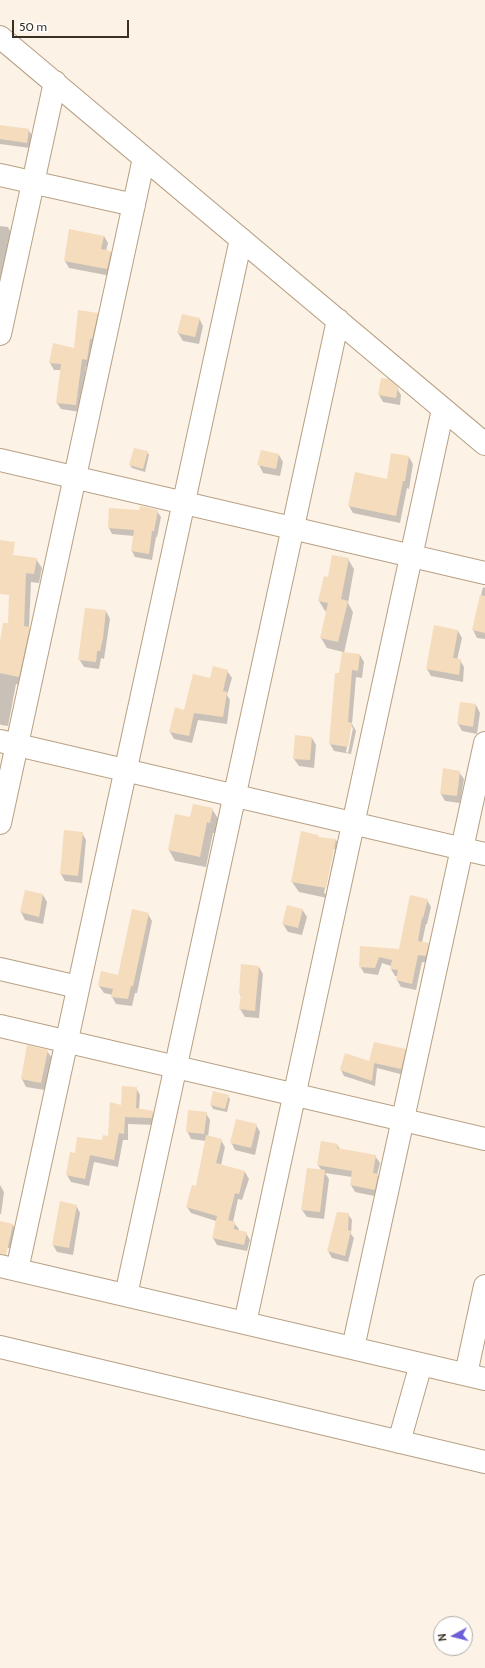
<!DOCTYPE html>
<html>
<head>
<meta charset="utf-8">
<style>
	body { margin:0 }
	#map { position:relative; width:485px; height:1668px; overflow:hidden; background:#fcf2e6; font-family:Cabin,sans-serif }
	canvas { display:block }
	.north { position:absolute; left:433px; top:1616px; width:40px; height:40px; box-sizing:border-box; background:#fff; border:1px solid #b0aca7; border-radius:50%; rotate:263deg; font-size:11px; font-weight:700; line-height:16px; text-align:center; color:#3a3024 }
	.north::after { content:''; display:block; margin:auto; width:14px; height:18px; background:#6b5dd7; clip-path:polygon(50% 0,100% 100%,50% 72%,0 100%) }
	.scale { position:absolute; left:12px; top:20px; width:117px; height:18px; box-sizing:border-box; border:2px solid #3a3024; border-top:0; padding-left:5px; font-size:12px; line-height:14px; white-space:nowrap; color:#3a3024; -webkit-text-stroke:3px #fff; paint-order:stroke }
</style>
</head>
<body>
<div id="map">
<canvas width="485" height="1668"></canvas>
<div class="north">N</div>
<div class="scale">50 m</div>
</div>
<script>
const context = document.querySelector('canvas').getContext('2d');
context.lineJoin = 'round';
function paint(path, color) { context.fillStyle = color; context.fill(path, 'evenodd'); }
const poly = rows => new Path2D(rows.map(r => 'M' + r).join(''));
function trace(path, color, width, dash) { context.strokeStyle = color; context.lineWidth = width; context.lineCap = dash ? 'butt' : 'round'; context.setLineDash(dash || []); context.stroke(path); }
paint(poly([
	[0,126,28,129,32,136,30,148,0,144],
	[0,226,8,227,12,235,0,299],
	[104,236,108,243,106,251,110,252,114,258,111,276,69,268,65,261],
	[97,314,101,320,91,366,86,366,80,412,61,409,57,403,61,370,54,370,50,363,75,349],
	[199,318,203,326,199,344,183,341,178,333],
	[397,388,401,395,400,405,383,402,379,395],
	[147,452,149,455,145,472,132,468,130,465],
	[279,455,283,462,280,476,263,473,259,465],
	[409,457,413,464,409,489,407,488,400,523,353,513,349,506,388,480],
	[157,511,161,517,157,537,156,537,152,560,135,557,132,551,134,536,112,534,109,528],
	[12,555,36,559,42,568,39,583,31,582,29,628,34,638,24,686,16,684,8,726,1,725,0,724,0,646,9,625],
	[348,559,354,569,348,603,353,612,344,653,360,655,364,662,362,678,356,677,352,724,356,731,351,754,334,751,330,744,343,652,327,648,321,638,327,612,325,611,319,601,328,578],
	[351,726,353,728,348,753,346,752],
	[483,587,485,588,485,639,477,638,473,630],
	[106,611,110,619,104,659,101,658,99,669,84,667,79,659],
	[458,631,462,638,457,660,460,660,464,667,463,682,431,676,427,669],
	[227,671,232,678,227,695,230,700,227,724,198,720,192,743,174,739,170,732,185,711],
	[461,703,476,705,480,713,477,734,462,731,458,724],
	[312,738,316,745,314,768,299,766,294,759],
	[459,772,464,779,460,803,445,801,441,794],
	[212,809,219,820,216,833,213,833,206,867,175,861,169,850,191,819],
	[82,833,86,840,82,883,65,881,61,874],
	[318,836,319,838,336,840,342,851,332,899,299,892,292,882],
	[333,849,335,849,326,894,324,893],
	[26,891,43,895,47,902,43,924,25,920,21,912],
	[427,900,431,907,427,924,426,924,422,943,428,944,432,951,429,963,422,962,416,990,401,987,397,980,398,976,395,976,391,969,391,966,382,963,378,975,364,973,360,966,361,947,400,950],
	[302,909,307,917,302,935,288,932,283,924],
	[148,914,152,921,137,993,135,993,132,1006,116,1004,112,997,113,995,104,993,99,986,119,976],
	[259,967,263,974,259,1018,245,1017,240,1009,241,997,240,994],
	[405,1049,408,1055,404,1075,377,1068,375,1086,344,1076,341,1070,370,1062],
	[47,1051,52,1058,45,1090,26,1087,22,1079],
	[136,1088,140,1095,139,1109,152,1112,156,1119,155,1125,128,1124,128,1140,123,1140,118,1167,94,1162,89,1186,71,1182,67,1175,76,1155,109,1138,122,1106],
	[228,1096,230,1099,227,1112,213,1109,211,1105],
	[206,1113,210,1120,208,1137,221,1140,225,1147,221,1165,245,1172,249,1179,242,1200,238,1199,233,1222,239,1229,238,1231,246,1233,250,1240,247,1251,217,1245,213,1238,216,1221,191,1213,187,1207,197,1187,206,1141,191,1139,187,1131],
	[256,1125,260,1132,255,1155,235,1150,231,1142],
	[337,1145,340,1149,375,1156,380,1163,377,1175,382,1182,379,1197,355,1192,351,1185,352,1177,325,1173,329,1179,324,1219,307,1217,302,1210,322,1171,318,1165],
	[0,1185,4,1192,1,1214,0,1214],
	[76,1205,80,1213,73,1255,57,1252,53,1245],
	[348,1214,352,1220,351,1234,354,1238,348,1262,332,1258,328,1251],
	[0,1222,13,1225,17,1233,13,1249,0,1246]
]), '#0003');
paint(poly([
	[0,125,29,129,27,143,0,139],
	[69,229,104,236,101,249,111,251,107,269,64,261],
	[78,310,98,313,92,339,90,339,87,360,82,359,76,405,56,403,61,364,49,363,53,343,74,348],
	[182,314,200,318,195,337,177,333],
	[381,378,389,379,398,387,396,398,378,395],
	[134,448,148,451,143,469,129,465],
	[261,450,279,454,276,469,257,465],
	[391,453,409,456,405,481,403,481,396,516,348,506,355,472,387,479],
	[140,506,158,510,154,531,152,531,149,554,131,551,134,530,108,528,109,508,139,510],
	[0,540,15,542,13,555,37,558,34,574,26,573,24,626,30,627,19,677,0,673,0,641,3,623,8,623,9,595,0,594],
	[332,555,349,558,341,599,348,601,338,642,320,638,328,603,318,601,324,576,328,577],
	[480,595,485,596,485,633,472,630],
	[85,608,106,610,103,638,100,651,97,651,96,662,78,660],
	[434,625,458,630,453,658,461,659,459,675,426,669],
	[342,652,360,654,358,671,352,670,348,722,352,723,348,747,329,744,335,673,339,673],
	[213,666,228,670,223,691,227,692,223,717,194,713,189,736,169,732,175,707,184,710,193,674,210,678],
	[460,702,476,704,473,727,457,724],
	[295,735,312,737,310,760,293,759],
	[443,768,460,771,457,796,440,794],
	[193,804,213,808,210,823,207,822,200,857,168,850,175,814,190,817],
	[64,830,83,832,78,876,60,874],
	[301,831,318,835,318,837,336,839,326,888,291,882],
	[25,890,43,894,39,917,20,912],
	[410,895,428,899,423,918,422,917,418,941,429,943,426,956,418,955,412,984,396,980,398,970,390,969,392,960,379,957,375,968,359,967,360,946,399,949],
	[287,905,303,909,298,928,282,924],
	[132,909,149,913,133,986,131,986,128,999,111,997,113,989,98,986,101,971,118,975],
	[241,964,259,966,255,1011,239,1009,241,995,239,994],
	[374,1042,406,1049,401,1069,374,1063,372,1081,340,1070,345,1053,369,1061],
	[27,1045,48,1050,41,1083,21,1079],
	[122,1086,137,1087,136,1108,153,1111,152,1118,125,1117,124,1134,119,1133,114,1160,90,1155,85,1179,66,1175,70,1152,75,1153,77,1137,102,1140,103,1135,108,1136,110,1102,121,1105],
	[213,1091,229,1095,225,1109,210,1105],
	[188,1110,207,1112,204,1134,186,1132],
	[236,1119,257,1124,251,1148,230,1143],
	[206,1135,222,1139,216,1163,245,1171,239,1194,235,1193,228,1220,235,1222,234,1229,247,1232,244,1245,212,1238,217,1216,186,1207,192,1185,196,1186],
	[321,1141,338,1144,337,1148,376,1155,373,1173,378,1174,375,1190,350,1185,352,1171,317,1165],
	[307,1168,325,1170,320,1212,301,1210],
	[60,1201,77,1205,69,1248,52,1245],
	[337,1212,349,1213,348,1230,351,1231,345,1256,327,1251],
	[0,1221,13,1224,6,1255,0,1254]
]), '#f5dcbc');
const minor = poly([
	[0,37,485,444],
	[0,175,134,205],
	[0,334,55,82],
	[0,460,485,573],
	[0,741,485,854],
	[0,823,144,158],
	[0,969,78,987],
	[0,1026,485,1139],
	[0,1266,485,1379],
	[17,1270,241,239],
	[126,1295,338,320],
	[245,1323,443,409],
	[0,1347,485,1462],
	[353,1348,485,743],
	[466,1374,485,1286],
	[399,1442,421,1364]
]);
trace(minor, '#b7a082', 24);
trace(minor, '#fff', 22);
</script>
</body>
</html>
